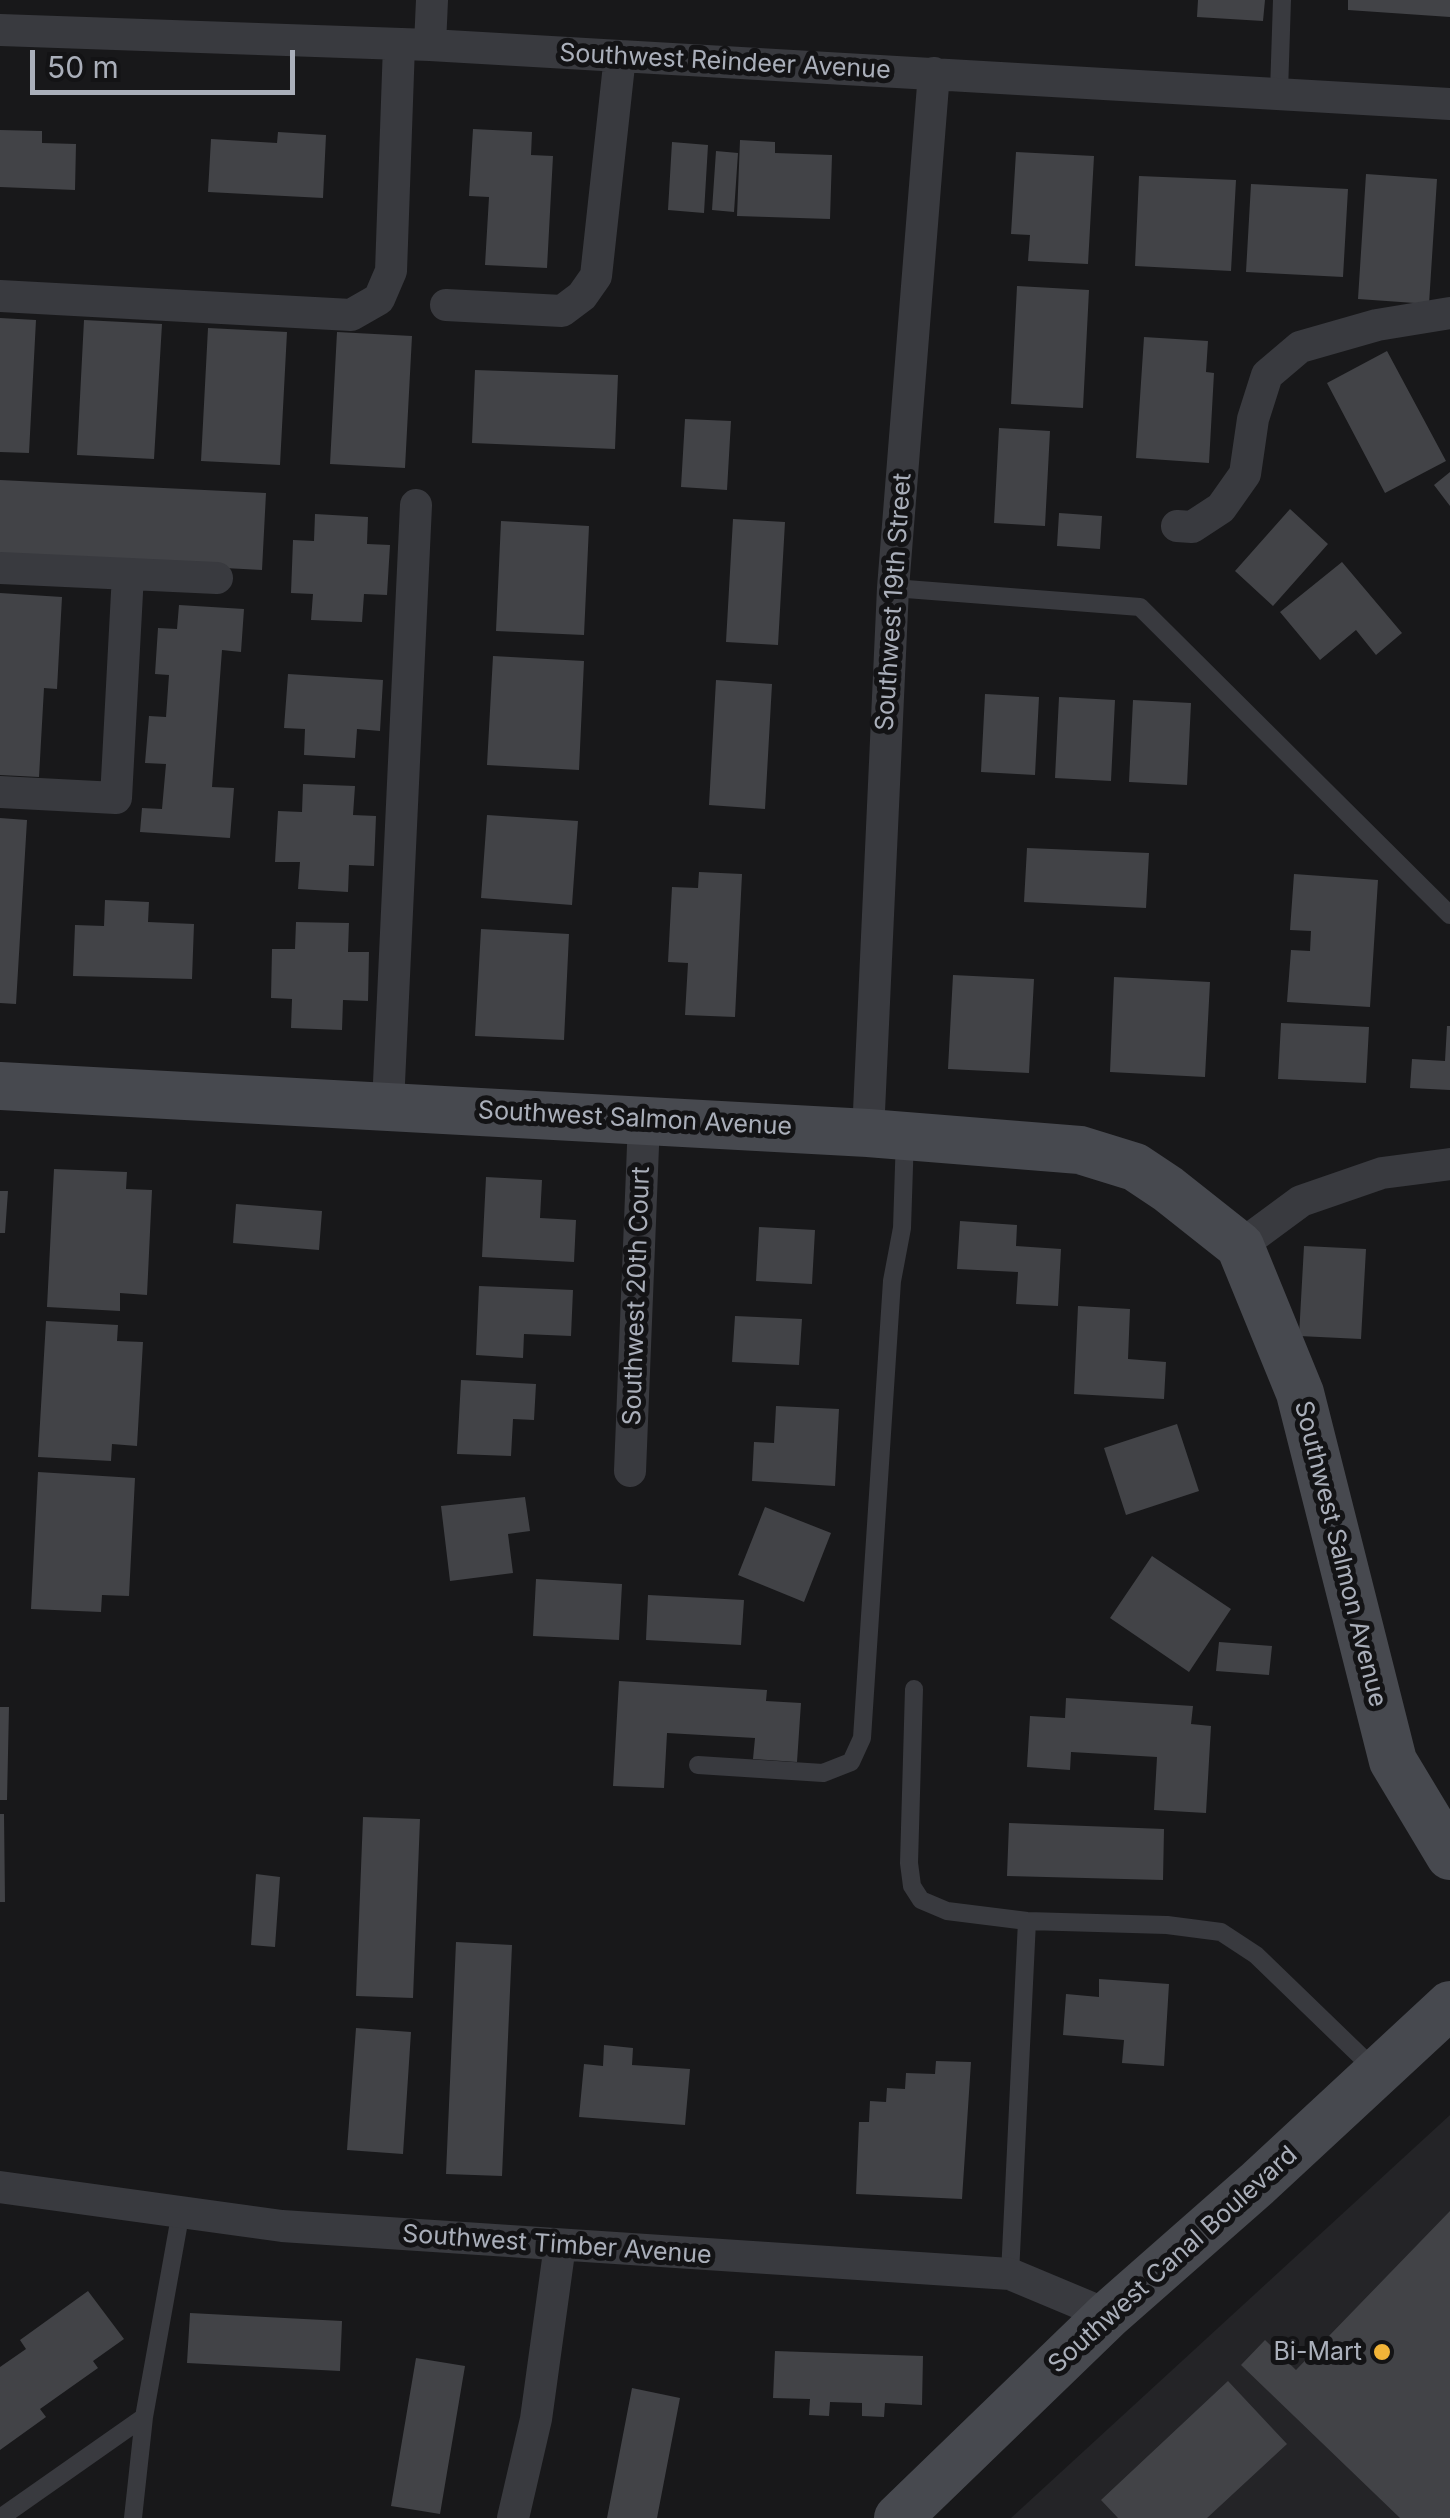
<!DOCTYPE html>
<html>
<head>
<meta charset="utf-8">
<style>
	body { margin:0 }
	#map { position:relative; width:1450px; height:2518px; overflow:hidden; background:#18181a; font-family:Inter,sans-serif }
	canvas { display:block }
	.scale { position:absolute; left:30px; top:50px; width:265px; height:45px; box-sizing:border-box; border:5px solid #aaafba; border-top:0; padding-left:12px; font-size:30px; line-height:35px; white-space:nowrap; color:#aaafba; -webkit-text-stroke:8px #131315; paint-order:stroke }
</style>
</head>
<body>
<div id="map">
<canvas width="1450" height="2518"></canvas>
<div class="scale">50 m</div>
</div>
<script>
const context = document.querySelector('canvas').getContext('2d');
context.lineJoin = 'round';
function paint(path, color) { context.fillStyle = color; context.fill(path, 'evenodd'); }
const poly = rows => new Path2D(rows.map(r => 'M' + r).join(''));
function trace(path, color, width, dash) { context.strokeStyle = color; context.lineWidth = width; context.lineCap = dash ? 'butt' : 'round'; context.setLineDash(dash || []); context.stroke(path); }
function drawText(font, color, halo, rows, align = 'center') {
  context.font = font + ' Inter,sans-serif'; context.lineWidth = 10; context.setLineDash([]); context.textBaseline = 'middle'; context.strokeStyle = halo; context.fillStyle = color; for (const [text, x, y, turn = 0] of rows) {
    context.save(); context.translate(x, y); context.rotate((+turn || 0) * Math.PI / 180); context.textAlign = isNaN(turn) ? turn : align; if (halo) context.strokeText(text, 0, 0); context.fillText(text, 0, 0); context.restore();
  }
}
paint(poly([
	[1450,2115,1450,2518,1011,2518]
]), '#242427');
paint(poly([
	[1198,0,1265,0,1263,21,1197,17],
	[1348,0,1450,0,1450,17,1348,10],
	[473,129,532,132,531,155,553,156,547,268,485,265,489,197,469,196],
	[0,130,42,131,42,143,76,144,75,190,0,187],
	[278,132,326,135,323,198,208,192,211,139,277,143],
	[740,140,775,142,775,153,832,155,830,219,737,216],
	[672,142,708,145,704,213,668,210],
	[716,151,738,153,734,212,712,210],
	[1016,152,1094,156,1088,264,1028,261,1030,235,1011,234],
	[1366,174,1437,179,1429,304,1358,299],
	[1139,176,1236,180,1231,271,1135,266],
	[1251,184,1348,189,1343,277,1246,272],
	[1017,286,1089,290,1083,408,1011,404],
	[0,318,36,320,29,453,0,452],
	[84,320,162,324,154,459,77,455],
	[208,328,287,332,280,465,201,461],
	[337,332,412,336,405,468,330,464],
	[1144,337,1208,341,1206,372,1214,373,1209,463,1136,458],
	[1387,351,1446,461,1385,493,1327,383],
	[475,370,618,375,615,449,472,443],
	[685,419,731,421,727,490,681,487],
	[999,428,1050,431,1045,526,994,523],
	[1450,472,1450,506,1434,485],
	[0,480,266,493,262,570,0,556],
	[1290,509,1328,544,1273,606,1235,571],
	[1059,513,1102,516,1100,549,1057,546],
	[315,514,368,517,367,544,390,545,387,595,364,594,362,622,311,620,313,594,291,593,293,540,314,541],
	[733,519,785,522,778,645,726,642],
	[501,521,589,526,584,635,496,631],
	[1342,562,1402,633,1376,655,1356,630,1320,660,1280,612],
	[0,593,62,597,57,689,44,688,39,777,0,775],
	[179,605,244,609,241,652,222,650,212,787,234,788,230,838,140,832,142,808,162,809,166,764,145,763,149,716,166,717,169,675,155,674,158,628,177,629],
	[493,656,584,661,579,770,487,765],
	[288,674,383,680,380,731,357,729,355,758,304,755,305,729,284,728],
	[716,680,772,684,765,809,709,805],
	[985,694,1039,697,1035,775,981,772],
	[1059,697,1115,700,1111,781,1055,778],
	[1133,700,1191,703,1187,785,1129,782],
	[303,784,355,786,353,815,376,816,374,866,349,865,348,892,298,889,300,862,275,862,278,811,302,812],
	[487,815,578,821,572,905,481,898],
	[0,818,27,820,16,1004,0,1003],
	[1027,848,1149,853,1146,908,1024,902],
	[699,872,742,874,735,1017,685,1015,688,963,668,962,672,887,698,888],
	[1294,874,1378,880,1370,1007,1287,1002,1291,950,1310,951,1311,931,1290,930],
	[105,900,149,902,148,922,194,924,192,979,73,976,75,925,104,926],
	[296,922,349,923,348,952,369,952,368,1001,343,1000,342,1030,291,1028,292,999,271,998,272,949,295,949],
	[481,929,569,934,564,1040,475,1036],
	[953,975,1034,979,1029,1073,948,1069],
	[1114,977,1210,982,1205,1077,1110,1072],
	[1281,1023,1369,1027,1366,1083,1278,1079],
	[1447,1026,1450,1026,1450,1090,1410,1088,1412,1059,1445,1061],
	[54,1169,127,1172,126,1189,152,1190,147,1295,120,1293,120,1311,47,1307],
	[486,1177,542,1180,540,1218,576,1220,574,1262,482,1257],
	[0,1191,8,1191,5,1233,0,1233],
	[236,1204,322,1211,319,1250,233,1243],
	[960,1221,1017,1225,1016,1246,1061,1249,1058,1306,1016,1304,1018,1272,957,1269],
	[759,1227,815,1230,812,1284,756,1281],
	[1304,1246,1366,1249,1361,1339,1299,1336],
	[479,1286,573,1290,571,1336,524,1334,523,1358,476,1355],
	[1078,1306,1130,1309,1128,1359,1166,1362,1164,1399,1074,1394],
	[735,1316,802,1319,799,1365,732,1362],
	[46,1321,118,1325,117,1341,143,1342,137,1446,112,1444,111,1461,38,1457],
	[461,1380,536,1384,534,1420,513,1419,511,1456,457,1454],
	[776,1406,839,1409,835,1486,752,1481,754,1442,774,1443],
	[1177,1424,1199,1491,1126,1515,1104,1448],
	[38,1472,135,1478,129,1596,102,1595,101,1612,31,1609],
	[525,1497,530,1531,508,1534,513,1573,450,1581,441,1506],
	[765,1507,831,1533,804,1602,738,1575],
	[1152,1556,1231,1609,1189,1672,1110,1618],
	[536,1579,622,1584,619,1640,533,1636],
	[648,1595,744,1600,741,1645,646,1640],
	[1219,1642,1272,1646,1269,1675,1216,1671],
	[619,1681,767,1690,766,1701,801,1703,797,1762,753,1759,755,1738,667,1733,664,1788,613,1786],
	[1066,1698,1193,1706,1191,1724,1211,1726,1206,1813,1154,1810,1157,1757,1071,1752,1070,1770,1027,1767,1030,1716,1065,1718],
	[0,1707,9,1707,7,1800,0,1800],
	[0,1814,4,1814,5,1902,0,1902],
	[363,1817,420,1819,413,1998,356,1996],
	[1009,1823,1164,1829,1163,1880,1007,1876],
	[256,1874,280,1877,275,1947,251,1945],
	[456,1942,512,1945,502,2176,446,2174],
	[1099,1979,1169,1984,1164,2066,1122,2063,1124,2040,1063,2035,1066,1994,1099,1997],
	[356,2028,411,2032,403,2154,347,2150],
	[604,2045,633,2048,632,2065,690,2069,685,2125,579,2117,584,2064,603,2066],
	[936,2061,971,2062,962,2199,856,2194,859,2122,869,2122,870,2101,886,2102,887,2088,905,2089,906,2073,935,2074],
	[1450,2211,1450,2518,1400,2518,1241,2365,1265,2340,1296,2370],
	[88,2291,124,2339,93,2361,98,2368,40,2409,46,2417,0,2450,0,2367,26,2349,20,2340],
	[190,2313,342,2321,340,2371,187,2363],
	[775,2351,923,2356,922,2405,885,2403,884,2417,862,2416,862,2403,830,2402,829,2416,809,2415,810,2399,773,2398],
	[416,2358,465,2366,440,2514,391,2506],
	[1228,2381,1287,2444,1207,2518,1118,2518,1101,2500],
	[632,2388,680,2398,657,2518,607,2518]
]), '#424347');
trace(poly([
	[1279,92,1282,0],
	[893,588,1140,607,1450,915],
	[914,1689,909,1863,912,1886,921,1900,947,1911,1027,1921,1167,1925,1221,1932,1256,1955,1375,2070],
	[698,1765,823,1773,851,1762,862,1738,892,1281,902,1228,905,1136],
	[1010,2274,1027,1921],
	[0,2518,144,2417],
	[133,2518,144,2417,181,2211]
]), '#393a3f', 18);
trace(poly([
	[0,30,430,45,1450,104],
	[430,45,432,0],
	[0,296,351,315,379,299,391,271,399,45],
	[446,305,562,311,582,296,596,276,620,56],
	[1177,526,1192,527,1221,508,1245,474,1253,419,1267,375,1300,347,1377,325,1450,313],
	[0,568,217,578],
	[0,792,116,798,128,574],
	[388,1104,416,505],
	[868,1133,893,588,934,73],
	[1240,1246,1301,1201,1382,1173,1450,1164],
	[630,1471,644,1121],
	[0,2187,282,2226,1010,2274,1108,2315],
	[513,2518,536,2419,560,2245]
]), '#393a3f', 32);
trace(poly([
	[0,1086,868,1133,1080,1150,1135,1167,1168,1189,1240,1246,1300,1393,1393,1761,1450,1856],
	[898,2518,1108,2315,1257,2184,1450,2005]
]), '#47494f', 48);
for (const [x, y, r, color] of [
	[1382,2352,10,"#f2b438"]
]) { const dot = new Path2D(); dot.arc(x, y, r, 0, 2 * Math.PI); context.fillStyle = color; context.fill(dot); trace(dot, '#131315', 4); }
drawText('25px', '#aaafba', '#131315', [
	["Southwest Reindeer Avenue",725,62,3],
	["Southwest 19th Street",894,602,-86],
	["Southwest Salmon Avenue",635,1119,3],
	["Southwest 20th Court",637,1296,-88],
	["Southwest Salmon Avenue",1340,1554,76],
	["Southwest Timber Avenue",557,2245,4],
	["Southwest Canal Boulevard",1173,2260,-42]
]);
drawText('25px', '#aaafba', '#131315', [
	["Bi-Mart",1362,2352]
], 'right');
</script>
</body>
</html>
